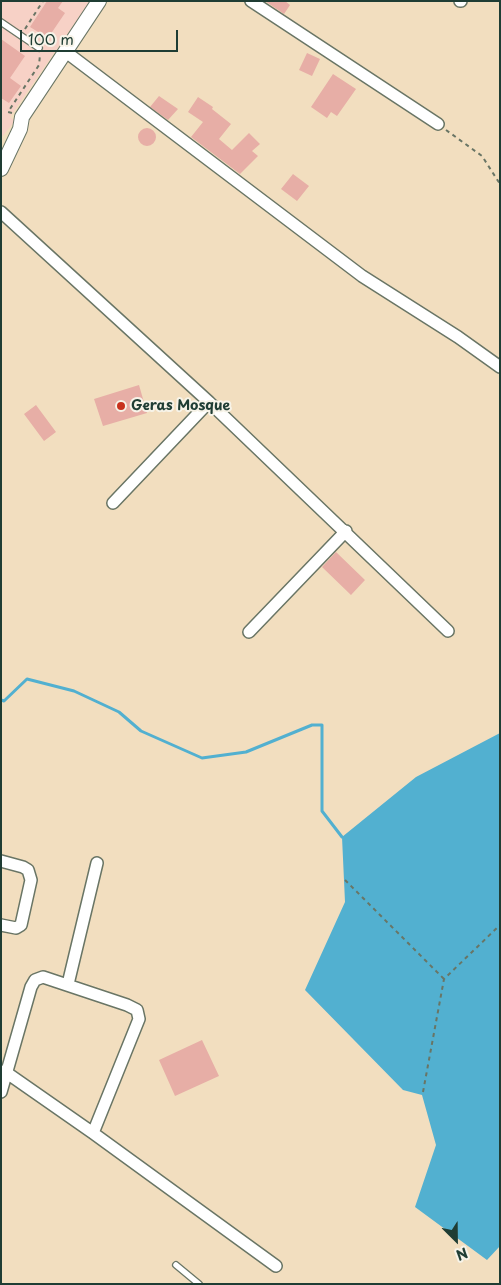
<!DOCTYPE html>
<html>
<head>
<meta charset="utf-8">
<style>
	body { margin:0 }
	#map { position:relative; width:501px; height:1285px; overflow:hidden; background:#f2debf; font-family:"Playpen Sans",sans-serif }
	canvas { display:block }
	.frame { position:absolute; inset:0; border:2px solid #1f3d34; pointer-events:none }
	.north { position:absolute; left:431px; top:1215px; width:50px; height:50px; -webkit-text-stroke:4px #f7f3e8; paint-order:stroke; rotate:157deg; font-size:14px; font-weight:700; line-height:20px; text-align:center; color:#1f3d34 }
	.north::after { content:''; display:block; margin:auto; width:18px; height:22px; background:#1f3d34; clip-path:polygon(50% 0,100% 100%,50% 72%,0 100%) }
	.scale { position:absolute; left:20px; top:30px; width:158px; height:22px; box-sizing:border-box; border:2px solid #1f3d34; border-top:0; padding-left:6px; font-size:15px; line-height:18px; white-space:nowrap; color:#1f3d34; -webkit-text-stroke:4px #f7f3e8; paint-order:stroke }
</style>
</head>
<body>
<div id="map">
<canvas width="501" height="1285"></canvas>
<div class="frame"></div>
<div class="north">N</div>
<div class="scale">100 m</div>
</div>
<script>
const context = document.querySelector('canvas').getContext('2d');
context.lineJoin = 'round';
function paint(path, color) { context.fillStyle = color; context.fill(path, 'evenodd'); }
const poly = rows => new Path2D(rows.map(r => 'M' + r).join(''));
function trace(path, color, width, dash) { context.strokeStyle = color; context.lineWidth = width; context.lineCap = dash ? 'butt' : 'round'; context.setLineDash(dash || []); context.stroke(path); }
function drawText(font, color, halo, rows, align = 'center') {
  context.font = font + ' "Playpen Sans",sans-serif'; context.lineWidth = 4; context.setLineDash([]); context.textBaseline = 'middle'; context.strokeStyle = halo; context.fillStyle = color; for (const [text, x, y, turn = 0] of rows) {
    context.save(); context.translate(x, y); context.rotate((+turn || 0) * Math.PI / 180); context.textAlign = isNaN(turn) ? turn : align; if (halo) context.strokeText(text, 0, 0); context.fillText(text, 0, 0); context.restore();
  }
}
paint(poly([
	[1,1,90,1,10,117,15,121,1,138]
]), '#f7d1c6');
paint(poly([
	[500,733,500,1246,487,1260,415,1207,436,1145,422,1095,403,1090,305,990,345,902,342,837,416,777]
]), '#52b0d0');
trace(poly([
	[1,700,4,701,27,679,74,691,119,712,141,731,202,758,246,752,312,725,322,725,322,811,342,837]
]), '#52b0d0', 3);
paint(poly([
	[47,1,63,1,58,8,65,13,48,38,30,27],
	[265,1,285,1,290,5,284,14],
	[1,39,25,56,10,78,21,86,9,103,1,98],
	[307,53,320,59,312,76,299,70],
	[333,74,356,89,337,116,331,112,327,118,311,107],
	[159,96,178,109,168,120,150,107],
	[198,97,213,107,212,109,231,124,219,139,232,150,249,133,260,144,252,151,258,156,240,174,191,137,203,122,188,112],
	'138 137a9 9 0 1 1 18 0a9 9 0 1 1-18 0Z',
	[293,174,309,186,297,201,281,189],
	[139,385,147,413,103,426,94,399],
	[36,405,56,432,44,441,24,414],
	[336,552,365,580,351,595,322,567],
	[202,1040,219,1076,175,1096,159,1060]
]), '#e7aea6');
const service = poly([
	[1,22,39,48],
	[176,1265,199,1284]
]);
const minor = poly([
	[251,1,438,124],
	[460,1,461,1],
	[66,52,362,276,458,337,500,367],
	[1,212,209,402,448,631],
	[113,503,209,402],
	[249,632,346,531],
	[1,861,23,867,28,870,31,880,21,925,16,928,1,925],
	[68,984,97,863],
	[1,1071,7,1073,93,1133,276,1266],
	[1,1092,31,987,35,980,43,977,127,1005,137,1010,139,1019,93,1133]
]);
const tertiary = poly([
	[1,169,20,129,22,117,99,1]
]);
trace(service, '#697565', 8);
trace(minor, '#697565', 14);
trace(tertiary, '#697565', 16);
trace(poly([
	[25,29,43,1],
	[12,113,8,112,39,65,40,55],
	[446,130,482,156,500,184],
	[345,880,444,979],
	[423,1092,444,979,500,925]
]), '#697565', 2, [4, 4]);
trace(service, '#fff', 5.5);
trace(minor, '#fff', 11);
trace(tertiary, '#fff', 14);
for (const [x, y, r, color] of [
	[121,406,5,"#c8321e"]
]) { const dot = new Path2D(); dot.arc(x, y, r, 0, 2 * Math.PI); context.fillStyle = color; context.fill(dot); trace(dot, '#f7f3e8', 2); }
drawText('bold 14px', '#1f3d34', '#f7f3e8', [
	["Geras Mosque",131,406]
], 'left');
</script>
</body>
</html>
